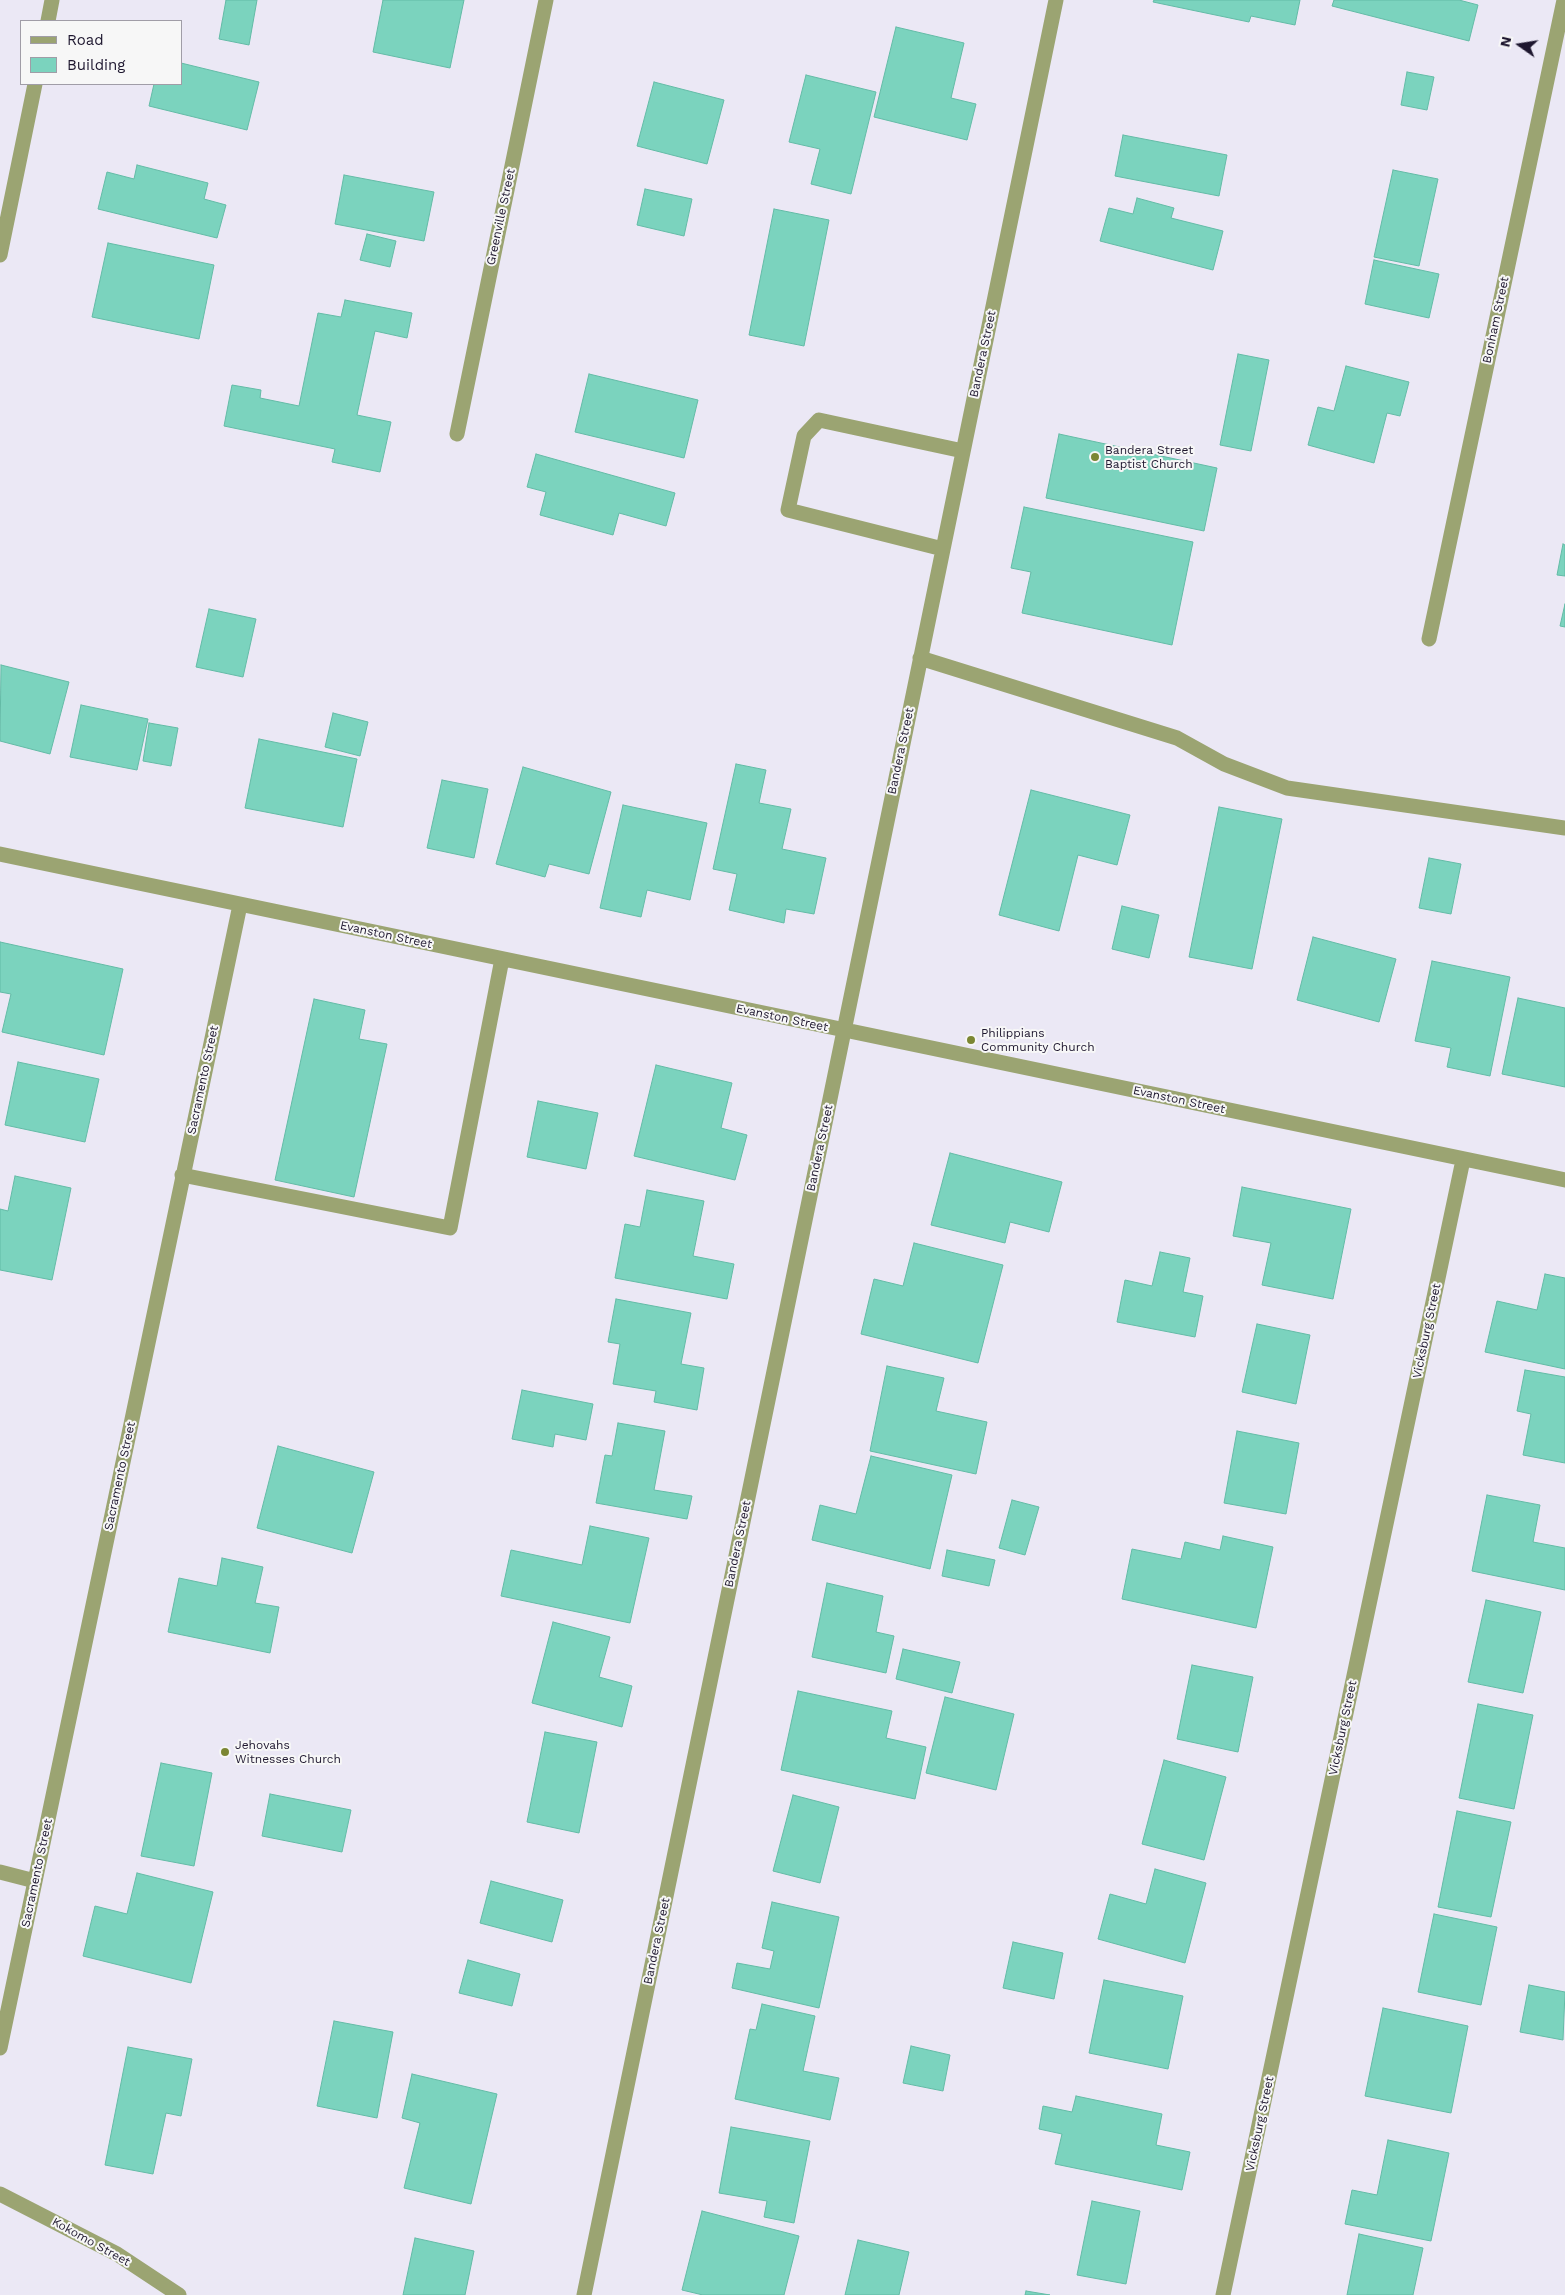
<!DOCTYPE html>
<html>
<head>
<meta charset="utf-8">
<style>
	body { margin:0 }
	#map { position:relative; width:1565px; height:2295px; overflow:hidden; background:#ebe8f5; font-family:"Work Sans",sans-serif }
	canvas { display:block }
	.legend { position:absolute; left:20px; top:20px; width:162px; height:65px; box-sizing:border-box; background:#f7f7f7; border:1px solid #a09da7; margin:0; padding:6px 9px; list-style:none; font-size:15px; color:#1e172f }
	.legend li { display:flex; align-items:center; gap:10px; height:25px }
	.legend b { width:25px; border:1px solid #a09da7 }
	.north { position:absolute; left:1495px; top:20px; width:50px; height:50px; -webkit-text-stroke:4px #f7f7f7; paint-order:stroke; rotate:283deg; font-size:14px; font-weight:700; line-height:20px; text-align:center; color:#1e172f }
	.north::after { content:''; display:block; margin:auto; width:18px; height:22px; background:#1e172f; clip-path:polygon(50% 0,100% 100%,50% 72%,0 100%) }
</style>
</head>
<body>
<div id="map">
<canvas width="1565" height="2295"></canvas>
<ul class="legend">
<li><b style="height:6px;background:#9ba472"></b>Road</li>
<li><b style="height:14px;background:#7bd3be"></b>Building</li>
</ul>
<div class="north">N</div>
</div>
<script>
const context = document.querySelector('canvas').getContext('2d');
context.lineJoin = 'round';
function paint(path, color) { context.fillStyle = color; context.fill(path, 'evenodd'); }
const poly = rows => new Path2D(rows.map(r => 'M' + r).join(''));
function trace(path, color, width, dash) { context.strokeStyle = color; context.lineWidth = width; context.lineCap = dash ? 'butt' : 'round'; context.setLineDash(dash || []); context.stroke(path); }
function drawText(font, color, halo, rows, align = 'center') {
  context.font = font + ' "Work Sans",sans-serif'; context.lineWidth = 4; context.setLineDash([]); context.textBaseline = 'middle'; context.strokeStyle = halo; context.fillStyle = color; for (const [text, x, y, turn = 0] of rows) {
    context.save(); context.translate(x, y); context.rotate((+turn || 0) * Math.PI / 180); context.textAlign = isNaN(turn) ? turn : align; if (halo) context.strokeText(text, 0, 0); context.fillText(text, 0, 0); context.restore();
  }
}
const building = poly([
	[226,0,257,0,249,45,219,39,226,0],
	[383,0,464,0,450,68,373,52,383,0],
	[1154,0,1300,0,1295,25,1251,16,1249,22,1153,2,1154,0],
	[1334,0,1459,0,1478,5,1469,41,1332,6,1334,0],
	[896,27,964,43,951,98,976,104,967,140,874,117,896,27],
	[181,63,259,82,247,130,149,106,154,84,181,84,181,63],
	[1407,72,1434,77,1427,110,1401,105,1407,72],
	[806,75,876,92,851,194,811,184,820,149,789,142,806,75],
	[654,82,724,100,707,164,637,146,654,82],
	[1123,135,1227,155,1219,196,1115,176,1123,135],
	[137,165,208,183,204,199,226,205,217,238,98,209,107,172,134,179,137,165],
	[1393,170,1438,179,1419,266,1374,257,1393,170],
	[344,175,434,192,424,241,335,224,344,175],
	[645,189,692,199,684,236,637,225,645,189],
	[1137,198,1174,208,1171,218,1223,231,1213,270,1100,241,1109,208,1133,214,1137,198],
	[774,209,829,220,804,346,749,335,774,209],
	[367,234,396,241,390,267,360,260,367,234],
	[108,243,214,265,199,339,92,317,108,243],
	[1374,260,1439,274,1429,318,1365,304,1374,260],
	[345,300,412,313,407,338,375,331,357,415,391,422,380,472,332,462,335,449,224,426,232,385,261,390,260,398,299,406,318,313,341,317,345,300],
	[1238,354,1269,360,1251,451,1220,445,1238,354],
	[1346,366,1409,382,1400,416,1387,413,1374,463,1308,445,1318,407,1334,411,1346,366],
	[589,374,698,400,684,458,575,432,589,374],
	[1059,434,1217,468,1204,531,1046,498,1059,434],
	[536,454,675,493,666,526,619,513,613,535,540,515,546,492,527,487,536,454],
	[1024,507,1193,542,1172,645,1022,613,1031,572,1011,568,1024,507],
	[1563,544,1565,545,1565,576,1557,575,1563,544],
	[1565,604,1565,627,1560,626,1565,604],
	[209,609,256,619,243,677,196,667,209,609],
	[1,665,69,682,50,754,0,741,1,665],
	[81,705,148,719,137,770,70,757,81,705],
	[333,713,368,722,360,756,325,747,333,713],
	[149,723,178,728,171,766,143,761,149,723],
	[259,739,357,759,343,827,245,808,259,739],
	[736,764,766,770,759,803,791,809,782,849,826,858,814,914,786,909,784,923,729,910,737,874,713,869,736,764],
	[523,767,611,792,589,874,549,864,545,877,496,864,523,767],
	[442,780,488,789,474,858,427,848,442,780],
	[1031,790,1130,815,1117,865,1078,855,1059,931,999,915,1031,790],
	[623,805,707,823,690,900,647,890,641,917,600,908,623,805],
	[1219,807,1282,819,1252,969,1189,957,1219,807],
	[1429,858,1461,864,1451,914,1419,908,1429,858],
	[1122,906,1159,915,1149,958,1112,949,1122,906],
	[1313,937,1396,959,1379,1022,1297,1000,1313,937],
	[0,942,123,969,104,1055,2,1032,11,994,0,992,0,942],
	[1432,961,1510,977,1490,1076,1447,1067,1451,1048,1415,1041,1432,961],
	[1518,998,1565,1008,1565,1087,1502,1074,1518,998],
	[314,999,365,1010,359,1039,387,1044,354,1197,275,1180,314,999],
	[18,1062,99,1079,85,1142,5,1125,18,1062],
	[656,1065,732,1083,721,1128,747,1135,735,1180,634,1156,656,1065],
	[538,1101,598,1113,586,1169,527,1157,538,1101],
	[950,1153,1062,1182,1049,1232,1010,1222,1005,1243,931,1225,950,1153],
	[15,1176,71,1188,52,1280,0,1270,0,1209,8,1211,15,1176],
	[1242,1187,1351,1209,1333,1299,1262,1285,1271,1243,1233,1236,1242,1187],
	[647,1190,704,1201,693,1256,734,1264,727,1299,615,1278,625,1224,640,1227,647,1190],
	[914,1243,1003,1265,978,1363,861,1334,874,1279,903,1286,914,1243],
	[1160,1252,1190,1258,1183,1292,1203,1296,1195,1337,1117,1322,1125,1280,1152,1286,1160,1252],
	[1545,1274,1565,1278,1565,1369,1485,1352,1497,1301,1537,1310,1545,1274],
	[616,1299,691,1313,681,1364,704,1368,697,1410,654,1402,656,1391,613,1384,620,1344,608,1342,616,1299],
	[1257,1324,1310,1335,1296,1404,1242,1392,1257,1324],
	[887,1366,944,1378,936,1411,987,1422,976,1474,870,1451,887,1366],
	[1525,1370,1565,1377,1565,1463,1523,1455,1531,1414,1517,1411,1525,1370],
	[522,1390,593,1404,586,1440,555,1434,553,1447,512,1439,522,1390],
	[618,1423,665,1431,654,1490,692,1496,687,1519,596,1503,605,1455,612,1456,618,1423],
	[1237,1431,1299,1443,1286,1514,1224,1503,1237,1431],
	[278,1446,374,1472,352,1553,257,1528,278,1446],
	[871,1456,952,1475,930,1569,812,1540,820,1505,856,1514,871,1456],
	[1487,1495,1540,1505,1533,1542,1565,1548,1565,1590,1472,1571,1487,1495],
	[1012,1500,1039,1507,1025,1555,999,1548,1012,1500],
	[590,1526,649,1538,630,1623,501,1596,511,1550,582,1565,590,1526],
	[1223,1536,1273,1547,1256,1628,1122,1599,1132,1549,1181,1559,1185,1542,1220,1550,1223,1536],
	[947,1550,995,1560,989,1586,942,1576,947,1550],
	[222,1558,263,1567,255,1603,279,1607,270,1653,168,1632,179,1578,217,1586,222,1558],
	[827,1583,883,1596,876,1632,894,1636,886,1673,812,1657,827,1583],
	[1486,1600,1541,1612,1523,1693,1468,1682,1486,1600],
	[553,1622,610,1637,599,1677,632,1686,622,1727,532,1703,553,1622],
	[903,1649,960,1662,952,1693,896,1679,903,1649],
	[1192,1665,1253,1677,1238,1752,1177,1739,1192,1665],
	[798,1691,892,1711,886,1738,926,1747,915,1799,781,1770,798,1691],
	[945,1697,1014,1714,996,1790,926,1773,945,1697],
	[1478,1704,1533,1715,1514,1809,1459,1798,1478,1704],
	[545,1732,597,1742,579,1833,527,1822,545,1732],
	[1164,1760,1226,1777,1204,1860,1142,1844,1164,1760],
	[161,1763,212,1773,194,1866,141,1856,161,1763],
	[270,1794,351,1810,342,1852,262,1836,270,1794],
	[793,1795,839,1807,820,1883,773,1871,793,1795],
	[1457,1811,1511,1822,1491,1917,1438,1907,1457,1811],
	[1155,1869,1206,1883,1185,1963,1098,1939,1110,1894,1146,1904,1155,1869],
	[137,1873,213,1892,191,1983,83,1956,95,1906,127,1914,137,1873],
	[491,1881,563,1900,552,1942,480,1923,491,1881],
	[772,1902,839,1917,819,2008,732,1988,737,1963,770,1969,774,1951,762,1948,772,1902],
	[1434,1914,1497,1927,1481,2005,1418,1992,1434,1914],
	[1013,1942,1063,1953,1054,1999,1003,1988,1013,1942],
	[468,1960,520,1974,512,2006,459,1993,468,1960],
	[1104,1980,1183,1996,1168,2069,1089,2053,1104,1980],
	[1529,1985,1565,1992,1563,2040,1520,2032,1529,1985],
	[762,2004,815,2016,803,2071,839,2078,830,2120,735,2099,750,2029,756,2030,762,2004],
	[1383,2008,1468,2026,1451,2113,1365,2096,1383,2008],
	[334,2021,393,2032,377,2118,317,2106,334,2021],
	[911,2046,950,2055,943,2091,903,2083,911,2046],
	[128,2047,192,2059,181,2116,166,2113,153,2174,105,2165,128,2047],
	[412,2074,497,2094,471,2204,404,2188,420,2123,402,2118,412,2074],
	[1076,2096,1162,2114,1156,2145,1190,2152,1182,2190,1055,2164,1062,2134,1039,2129,1043,2106,1072,2112,1076,2096],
	[731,2127,810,2141,794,2223,764,2217,767,2201,719,2193,731,2127],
	[1388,2140,1449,2153,1431,2241,1345,2224,1352,2190,1377,2195,1388,2140],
	[1092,2201,1140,2211,1126,2284,1077,2275,1092,2201],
	[702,2211,799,2236,784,2295,703,2295,682,2290,702,2211],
	[1359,2234,1423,2248,1413,2295,1347,2295,1359,2234],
	[415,2238,474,2251,465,2295,403,2295,415,2238],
	[858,2240,909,2252,899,2295,845,2295,858,2240],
	[1026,2291,1050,2295,1025,2295,1026,2291]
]);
paint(building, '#7bd3be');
trace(building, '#63bba6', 1);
trace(poly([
	[48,21,52,0],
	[0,255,35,84],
	[457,434,546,0],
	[943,549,788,510,804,436,819,420,963,451],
	[1429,639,1564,0],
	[920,658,1177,738,1224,764,1287,788,1565,828],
	[0,854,1565,1180],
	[182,1175,450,1228,502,959],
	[0,1872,35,1881],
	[0,2048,240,905],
	[0,2194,117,2254,179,2295],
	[584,2295,1056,0],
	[1223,2295,1463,1160]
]), '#9ba472', 15);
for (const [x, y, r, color] of [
	[1095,457,5,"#7b8633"],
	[971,1040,5,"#7b8633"],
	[225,1752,5,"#7b8633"]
]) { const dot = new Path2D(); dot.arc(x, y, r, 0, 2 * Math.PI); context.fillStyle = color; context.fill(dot); trace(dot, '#f7f7f7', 2); }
drawText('12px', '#1e172f', '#f7f7f7', [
	["Greenville Street",501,217,-78],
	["Bonham Street",1496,320,-78],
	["Bandera Street",983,354,-78],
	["Bandera Street",901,751,-78],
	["Evanston Street",386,935,12],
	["Evanston Street",782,1018,12],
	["Sacramento Street",203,1080,-78],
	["Evanston Street",1179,1100,12],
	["Bandera Street",820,1148,-78],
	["Vicksburg Street",1427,1331,-78],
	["Sacramento Street",120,1476,-78],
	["Bandera Street",738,1544,-78],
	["Vicksburg Street",1343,1728,-78],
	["Sacramento Street",37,1873,-78],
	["Bandera Street",657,1941,-78],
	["Vicksburg Street",1260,2124,-78],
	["Kokomo Street",91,2242,29]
]);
drawText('12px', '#1e172f', '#f7f7f7', [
	["Bandera Street",1105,450],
	["Baptist Church",1105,464],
	["Philippians",981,1033],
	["Community Church",981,1047],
	["Jehovahs",235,1745],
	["Witnesses Church",235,1759]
], 'left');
</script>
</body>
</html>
